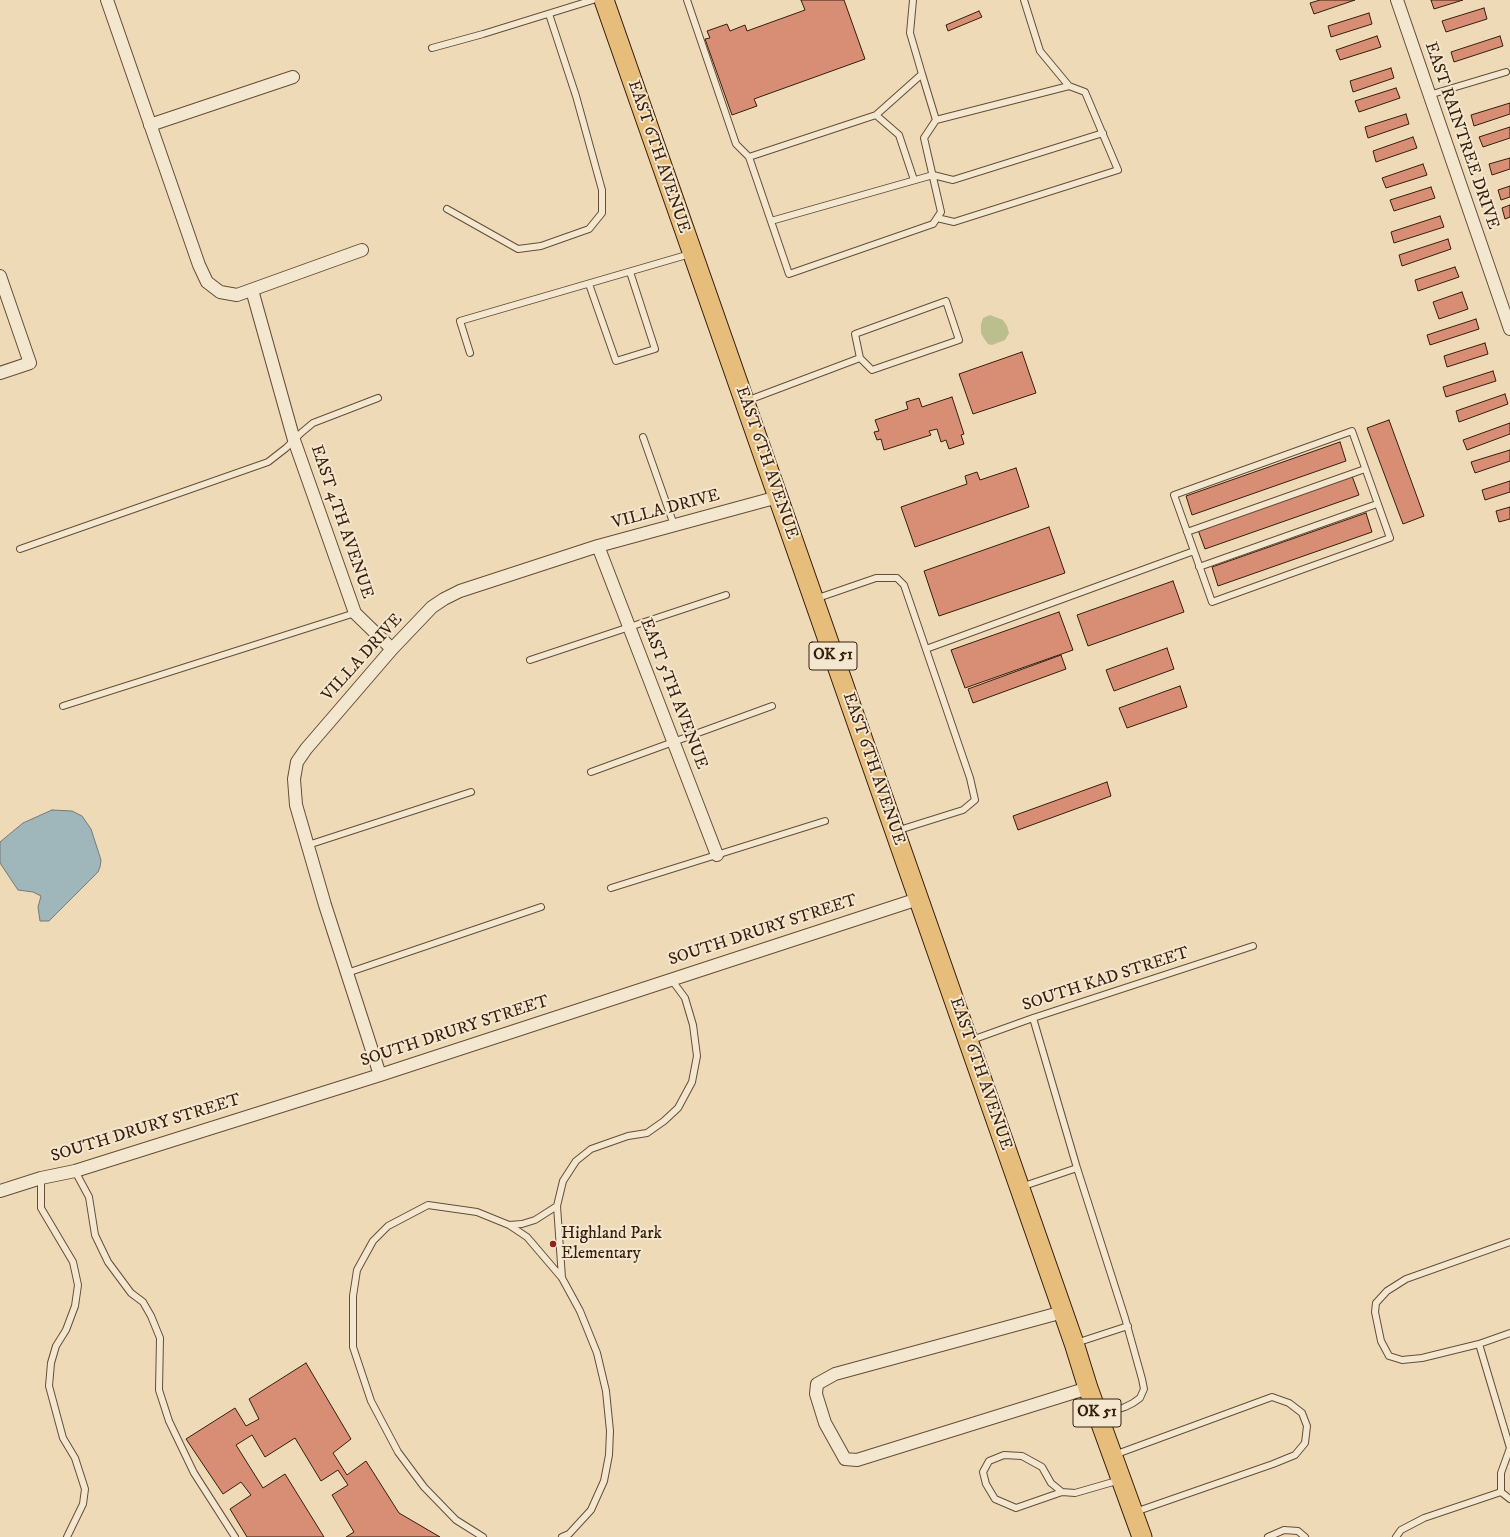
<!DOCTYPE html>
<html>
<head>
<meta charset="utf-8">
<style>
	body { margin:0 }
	canvas { display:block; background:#eedab7 }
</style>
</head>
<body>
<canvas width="1510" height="1537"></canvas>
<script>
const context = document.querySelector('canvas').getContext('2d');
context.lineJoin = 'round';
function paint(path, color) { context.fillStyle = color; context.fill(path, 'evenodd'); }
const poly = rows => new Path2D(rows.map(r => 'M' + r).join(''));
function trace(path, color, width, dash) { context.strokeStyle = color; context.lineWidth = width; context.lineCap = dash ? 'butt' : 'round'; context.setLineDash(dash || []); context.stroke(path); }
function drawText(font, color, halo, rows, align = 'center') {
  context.font = font + ' "IM FELL DW Pica",serif'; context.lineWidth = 4; context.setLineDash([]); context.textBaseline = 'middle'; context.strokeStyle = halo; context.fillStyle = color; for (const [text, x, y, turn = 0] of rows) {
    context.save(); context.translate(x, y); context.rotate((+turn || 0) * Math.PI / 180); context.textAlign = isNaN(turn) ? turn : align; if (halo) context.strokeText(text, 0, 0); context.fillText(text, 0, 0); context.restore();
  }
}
paint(poly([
	[990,315,1003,320,1007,326,1009,333,1005,340,992,345,988,344,983,337,981,333,981,324,983,318]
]), '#babf8d');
const water = poly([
	[52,810,72,811,82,816,91,829,101,860,100,867,98,872,49,921,40,921,38,907,41,896,33,892,18,890,0,863,0,842,23,823,52,810]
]);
paint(water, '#9fb7ba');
trace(water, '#757a74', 1);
const building = poly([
	[801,0,844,0,865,59,754,99,757,106,732,115,705,39,710,38,707,31,727,24,730,31,745,25,747,31,805,10,801,0],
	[1320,0,1355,0,1314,14,1310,3,1320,0],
	[1431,0,1463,0,1434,9,1431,0],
	[1484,8,1487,19,1446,32,1442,21,1484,8],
	[979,11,982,17,948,31,946,25,979,11],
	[1369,13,1372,24,1331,37,1328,26,1369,13],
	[1377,36,1381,47,1340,60,1336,50,1377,36],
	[1500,36,1503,46,1454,62,1451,52,1500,36],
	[1391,68,1394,78,1353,92,1350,81,1391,68],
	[1396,88,1400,98,1359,112,1355,101,1396,88],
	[1510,103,1510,114,1474,126,1471,115,1510,103],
	[1406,114,1409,124,1368,138,1365,127,1406,114],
	[1510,127,1510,138,1483,147,1479,137,1510,127],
	[1413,137,1417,148,1376,162,1373,151,1413,137],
	[1510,158,1510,169,1492,175,1489,164,1510,158],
	[1423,164,1427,175,1386,188,1382,178,1423,164],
	[1510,186,1510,197,1501,200,1498,190,1510,186],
	[1431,187,1435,198,1394,211,1390,200,1431,187],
	[1510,205,1510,217,1505,219,1502,208,1510,205],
	[1440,216,1444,227,1394,243,1391,232,1440,216],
	[1448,239,1451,249,1402,266,1399,255,1448,239],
	[1455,267,1459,277,1418,291,1415,280,1455,267],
	[1462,292,1468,309,1439,319,1433,302,1462,292],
	[1476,319,1479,329,1430,345,1427,335,1476,319],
	[1485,343,1488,354,1447,367,1444,356,1485,343],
	[1022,352,1036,393,973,414,959,374,1022,352],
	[1493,371,1496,381,1446,397,1443,387,1493,371],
	[1505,394,1508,404,1459,422,1456,411,1505,394],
	[952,397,964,434,961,435,964,444,949,449,946,440,941,442,937,429,929,431,931,435,884,450,881,439,877,440,874,432,879,431,875,420,908,409,906,402,919,398,922,407,952,397],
	[1389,420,1424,516,1403,524,1367,428,1389,420],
	[1510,423,1510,434,1467,450,1463,440,1510,423],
	[1340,442,1346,461,1192,515,1186,496,1340,442],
	[1510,450,1510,461,1475,473,1471,462,1510,450],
	[1016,468,1029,507,915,547,901,507,967,484,965,476,977,472,980,480,1016,468],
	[1352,476,1359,495,1205,549,1198,530,1352,476],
	[1510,481,1510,492,1485,500,1482,490,1510,481],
	[1510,507,1510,519,1499,522,1496,511,1510,507],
	[1366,513,1372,532,1218,586,1212,567,1366,513],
	[1049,527,1065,573,939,616,924,571,1049,527],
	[1173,581,1184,612,1088,646,1077,615,1173,581],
	[1059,612,1073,650,965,688,951,650,1059,612],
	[1167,648,1174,669,1114,691,1106,670,1167,648],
	[1061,655,1066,669,973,703,968,689,1061,655],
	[1180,686,1187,707,1127,728,1119,708,1180,686],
	[1107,782,1111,796,1018,830,1013,816,1107,782],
	[306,1363,351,1439,333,1453,347,1475,366,1461,399,1513,440,1537,346,1537,354,1532,332,1495,348,1485,338,1470,321,1481,295,1438,265,1457,252,1435,236,1445,263,1488,285,1474,324,1537,247,1537,230,1509,251,1495,241,1482,223,1494,186,1439,235,1408,246,1426,259,1419,249,1399,306,1363]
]);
paint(building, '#d78e75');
trace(building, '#371e0c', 1);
const service = poly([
	[687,0,736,144,749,157,789,274,933,224,941,212,924,138,936,120,922,74],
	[1024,0,1040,51,1069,86],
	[432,48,483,34,593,0],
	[1429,95,1506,72],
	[876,115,899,135,914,180],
	[936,120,1069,86,1085,92,1118,170,954,222,937,218],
	[749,157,876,115,922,74,910,33,913,0],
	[447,209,518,249,541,246,589,229,602,213,602,190,576,96,549,14],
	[771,221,933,175,953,180,1103,133],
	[589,284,616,361,655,349,630,272],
	[946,301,959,340,872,370,860,358,855,334,946,301],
	[470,353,460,321,690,254],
	[746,401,860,358],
	[643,437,674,525],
	[1187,532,1365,469],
	[20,549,268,462,286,448,301,433,313,423,378,398],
	[1199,567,1377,504],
	[815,599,876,578,897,578,904,585,970,778,975,800,963,810,896,831],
	[926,649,1194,551,1212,602,1390,538,1352,431,1174,495,1194,551],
	[530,660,726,595],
	[63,706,355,613],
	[591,772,772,706],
	[308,845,471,792],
	[611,888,825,821],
	[347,973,541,907],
	[1033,1018,1077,1168,1125,1318,1142,1379,1144,1389,1140,1398,1133,1403,1125,1407,1100,1415],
	[969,1041,1033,1018,1253,946],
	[75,1171,89,1197,95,1235,108,1262,131,1293,143,1302,151,1316,160,1338,159,1390,169,1421,194,1473,235,1537],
	[41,1178,41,1208,73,1262,78,1285,75,1306,66,1330,56,1346,51,1363,49,1386,63,1438,75,1458,85,1489,83,1504,67,1537],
	[1021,1187,1077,1168],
	[509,1225,522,1224,535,1220,557,1206],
	[1510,1242,1406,1279,1387,1291,1376,1303,1375,1312,1381,1341,1389,1356,1402,1360,1422,1358,1479,1344,1510,1333],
	[562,1278,557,1206,563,1181,576,1161,591,1149,628,1136,647,1133,664,1121,678,1108,692,1082,697,1056,693,1025,685,998,671,979],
	[1076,1343,1128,1326],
	[1479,1344,1510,1448,1501,1473,1501,1492,1510,1499],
	[1114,1455,1272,1397,1289,1403,1302,1413,1307,1426,1305,1443,1295,1455,1273,1464,1135,1512],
	[1062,1492,1016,1508,995,1499,986,1484,983,1472,989,1461,1004,1455,1022,1456,1042,1467,1051,1483,1062,1492,1075,1493,1120,1480],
	[483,1537,456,1520,424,1487,398,1452,371,1401,353,1347,353,1296,357,1270,373,1241,388,1226,428,1205,477,1212,509,1225,527,1237,562,1278,580,1311,597,1353,606,1391,610,1431,609,1455,604,1481,591,1510,569,1534,562,1537],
	[1268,1537,1284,1530,1298,1531,1305,1537],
	[1396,1537,1401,1530,1424,1518,1501,1492]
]);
const minor = poly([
	[107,0,199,265,207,282,220,292,237,295,362,250],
	[1397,0,1510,329],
	[150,125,293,77],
	[0,276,30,363,0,373],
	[252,290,294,440,355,613,392,649],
	[598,546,717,855],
	[380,1075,325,905,296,805,294,779,297,762,306,749,392,649,432,607,444,599,460,591,598,546,778,497],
	[0,1191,41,1178,75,1171,380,1075,918,899],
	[1063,1312,835,1374,817,1384,816,1394,825,1423,845,1459,857,1460,1088,1388]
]);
const primary = poly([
	[604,0,1074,1343,1088,1388,1142,1537]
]);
trace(service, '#654d37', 8);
trace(minor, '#654d37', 14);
trace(primary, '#371e0c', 21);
trace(service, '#f4e7d0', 6);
trace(minor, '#f4e7d0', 12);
trace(primary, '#e7bd7c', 19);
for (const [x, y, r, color] of [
	[553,1244,4,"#8f2418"]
]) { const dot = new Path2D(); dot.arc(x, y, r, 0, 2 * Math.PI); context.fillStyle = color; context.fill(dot); trace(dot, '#f4e7d0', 1.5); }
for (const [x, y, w] of [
	[833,656,48],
	[1097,1413,48]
]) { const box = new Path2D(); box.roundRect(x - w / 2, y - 14, w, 28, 3); context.fillStyle = '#f4e7d0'; context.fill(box); trace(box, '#371e0c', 1); }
drawText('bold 16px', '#371e0c', null, [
	["OK 51",833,656],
	["OK 51",1097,1413]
]);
drawText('17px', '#371e0c', '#f4e7d0', [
	["EAST RAINTREE DRIVE",1461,136,71],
	["EAST 6TH AVENUE",658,157,71],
	["EAST 6TH AVENUE",766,463,71],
	["VILLA DRIVE",666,510,-15],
	["EAST 4TH AVENUE",341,522,71],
	["VILLA DRIVE",363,658,-48],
	["EAST 5TH AVENUE",673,694,69],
	["EAST 6TH AVENUE",873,769,71],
	["SOUTH DRURY STREET",763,931,-18],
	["SOUTH KAD STREET",1106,980,-18],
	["SOUTH DRURY STREET",455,1032,-18],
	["EAST 6TH AVENUE",980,1074,71],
	["SOUTH DRURY STREET",146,1129,-17]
]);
drawText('17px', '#371e0c', '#f4e7d0', [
	["Highland Park",561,1234],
	["Elementary",561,1254]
], 'left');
</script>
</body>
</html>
